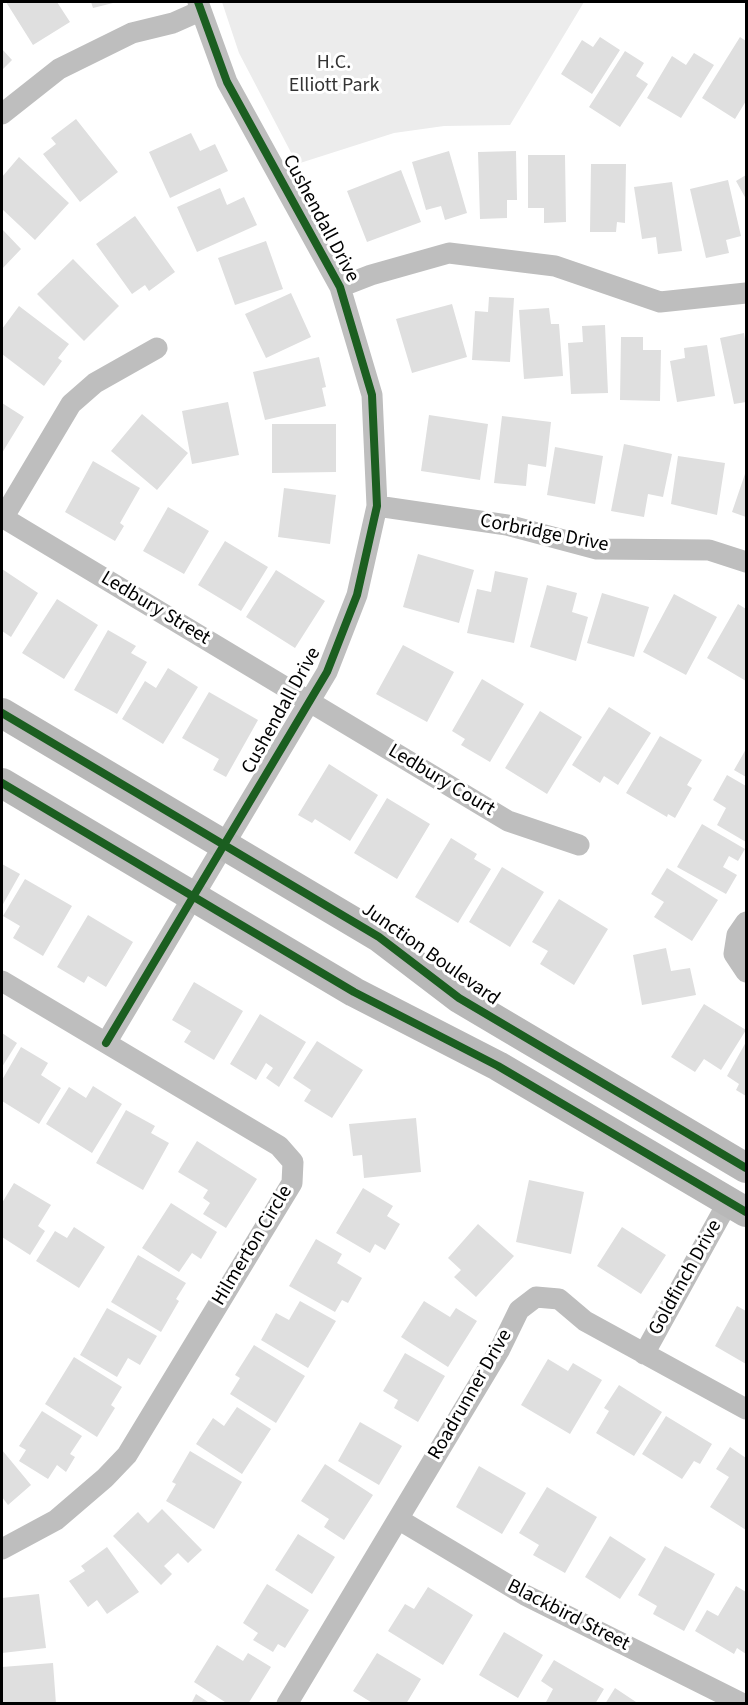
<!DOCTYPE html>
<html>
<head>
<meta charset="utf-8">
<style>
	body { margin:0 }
	#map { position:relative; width:748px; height:1705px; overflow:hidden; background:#fff; font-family:"Source Sans 3",sans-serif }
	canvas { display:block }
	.frame { position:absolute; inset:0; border:3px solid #000; pointer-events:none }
</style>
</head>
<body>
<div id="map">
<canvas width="748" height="1705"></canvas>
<div class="frame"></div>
</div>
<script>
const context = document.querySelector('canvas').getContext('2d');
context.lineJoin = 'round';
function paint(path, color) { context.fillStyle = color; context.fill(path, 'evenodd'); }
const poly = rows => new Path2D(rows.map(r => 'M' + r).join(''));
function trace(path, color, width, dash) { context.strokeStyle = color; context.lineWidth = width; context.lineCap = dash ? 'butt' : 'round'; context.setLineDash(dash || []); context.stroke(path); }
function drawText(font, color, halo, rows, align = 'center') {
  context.font = font + ' "Source Sans 3",sans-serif'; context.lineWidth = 6; context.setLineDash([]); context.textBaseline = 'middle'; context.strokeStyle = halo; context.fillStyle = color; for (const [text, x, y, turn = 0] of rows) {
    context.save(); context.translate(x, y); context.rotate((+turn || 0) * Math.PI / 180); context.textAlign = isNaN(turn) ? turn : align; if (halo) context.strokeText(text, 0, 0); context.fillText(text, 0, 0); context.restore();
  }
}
paint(poly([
	[222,2,584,2,510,125,444,126,394,133,297,164,239,53]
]), '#ececec');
paint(poly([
	[6,2,57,2,70,22,33,45],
	[91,2,117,2,93,8],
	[600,37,620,50,592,94,561,74,582,40,593,47],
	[740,37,746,41,746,101,735,119,702,98],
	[2,49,12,60,2,70],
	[625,51,644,63,636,76,648,84,620,127,589,107],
	[694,53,714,65,681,118,647,98,672,56,686,65],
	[76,119,118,172,80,202,43,154,56,144,51,138],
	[191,133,200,151,215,144,228,171,170,198,149,152],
	[449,151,467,213,445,220,441,206,426,210,412,162],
	[516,151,517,200,507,200,507,218,480,219,478,152],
	[528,155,565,155,566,222,544,223,544,208,528,208],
	[19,157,69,203,35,240,2,209,2,177],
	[591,164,626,164,625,223,617,222,616,232,590,232],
	[401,170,421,222,367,242,347,191],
	[746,175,746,199,736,181],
	[728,180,741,236,726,240,729,253,706,258,690,189],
	[672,182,682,251,658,254,656,237,642,239,634,187],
	[220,188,227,205,244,197,257,225,197,252,177,207],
	[135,216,175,272,149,291,145,285,132,294,96,244],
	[2,229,21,249,2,269],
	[266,241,283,289,235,305,218,258],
	[73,259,119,306,84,341,37,294],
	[291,293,311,337,266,358,245,314],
	[489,297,514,298,510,362,472,360,475,311,488,312],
	[452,304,467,357,412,373,396,319],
	[19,306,69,344,58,358,62,361,44,386,2,354,2,329],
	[549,308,551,324,559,324,563,376,524,379,519,310],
	[605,325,608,393,571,394,568,343,583,342,582,326],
	[744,333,746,347,746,402,734,404,720,338],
	[621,337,643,337,643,350,661,350,660,401,620,400],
	[707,345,715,396,677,402,670,361,685,358,684,348],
	[319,357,326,387,322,388,326,406,265,420,253,372],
	[228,402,239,455,192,464,182,411],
	[2,403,24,417,2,453],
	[142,414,188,453,157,490,111,451],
	[429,415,488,424,480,480,421,471],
	[502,416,551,422,546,467,528,464,526,486,494,483],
	[272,424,336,424,336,472,272,473],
	[624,444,672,454,663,497,648,494,644,517,611,511],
	[555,447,603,456,595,504,547,495],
	[678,456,725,463,717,515,671,504],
	[93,461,140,488,120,523,124,526,115,541,65,512],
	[746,471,746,517,732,512],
	[284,488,336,495,330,544,278,537],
	[168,507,209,531,184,574,143,551],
	[225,541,268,567,241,611,198,585],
	[418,554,474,570,459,623,403,607],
	[2,569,38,593,11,637,2,631],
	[276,570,325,601,295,648,246,617],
	[495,571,528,578,514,643,467,633,477,589,491,592],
	[547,585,577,593,572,612,588,617,576,661,530,647],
	[602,593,649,607,634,657,587,643],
	[674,594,717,617,686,675,643,652],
	[57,599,98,625,64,679,22,653],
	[738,604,746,609,746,681,707,658],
	[108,630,136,646,131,653,147,662,117,714,74,690],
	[403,645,454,672,427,722,376,694],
	[168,668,198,687,163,744,122,719,145,681,156,688],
	[482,679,524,704,490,762,461,745,465,739,452,731],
	[209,692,258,720,226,777,213,770,219,759,182,738],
	[609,707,651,733,618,785,604,776,600,783,572,765],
	[540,711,582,737,547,794,505,768],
	[660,736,702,760,687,785,692,788,675,818,668,814,667,817,626,793],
	[746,749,746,777,734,770],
	[329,764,378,795,350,841,315,819,312,823,298,815],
	[727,775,746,786,746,842,717,825,726,808,713,800],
	[387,798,430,824,397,879,354,853],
	[702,824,745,849,738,861,729,856,723,867,737,875,726,894,677,867],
	[451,838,477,854,474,859,491,869,458,923,415,897],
	[2,864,20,874,2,906],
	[502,867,544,892,510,947,469,922],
	[667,868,718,900,692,941,654,917,664,902,651,894],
	[25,879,72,906,43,956,13,938,20,926,3,916],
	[559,899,608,929,574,985,540,964,548,951,532,942],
	[88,915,133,942,106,987,88,976,84,983,57,967],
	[666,948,671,971,690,968,696,995,642,1005,633,955],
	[194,982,243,1011,214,1060,184,1042,191,1031,172,1020],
	[704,1004,746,1030,721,1070,704,1059,695,1072,671,1057],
	[260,1014,306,1042,279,1087,266,1078,273,1068,266,1063,256,1080,230,1064],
	[2,1033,17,1043,2,1067],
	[317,1041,363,1070,332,1118,304,1101,311,1090,293,1078],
	[746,1042,746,1096,736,1090,739,1084,727,1076],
	[21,1047,48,1063,41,1075,61,1088,39,1124,2,1101,2,1080],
	[93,1086,122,1104,92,1153,46,1124,69,1087,86,1098],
	[126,1110,155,1126,151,1133,169,1143,143,1190,96,1163],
	[416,1118,421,1172,364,1178,362,1155,353,1156,349,1124],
	[197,1141,257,1179,226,1228,203,1214,210,1203,203,1198,208,1190,178,1172],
	[529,1180,584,1192,571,1254,516,1242],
	[14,1183,51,1205,38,1226,45,1231,30,1255,2,1237,2,1203],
	[363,1188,393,1206,387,1216,400,1224,385,1250,375,1244,370,1253,336,1233],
	[171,1203,217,1232,201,1259,192,1253,179,1272,142,1248],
	[478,1224,514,1256,476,1297,454,1277,461,1270,448,1258],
	[74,1227,105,1247,79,1288,36,1261,55,1231,67,1238],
	[622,1227,666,1255,641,1294,597,1266],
	[316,1239,342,1254,337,1263,362,1278,348,1303,342,1300,335,1312,289,1286],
	[138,1255,186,1283,176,1299,179,1301,161,1332,111,1302],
	[300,1301,336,1321,308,1368,261,1340,276,1313,289,1320],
	[424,1301,450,1317,456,1308,477,1321,448,1367,401,1337],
	[737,1306,746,1311,746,1364,715,1346],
	[107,1308,157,1336,140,1365,128,1358,117,1377,80,1355],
	[254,1345,305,1376,276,1423,230,1394,240,1378,235,1375],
	[405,1353,445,1376,418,1422,394,1408,398,1400,383,1391],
	[74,1357,122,1387,111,1405,115,1408,97,1437,45,1404],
	[548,1359,568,1371,573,1363,602,1380,570,1434,521,1405],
	[619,1385,662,1412,634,1456,596,1433,609,1411,604,1408],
	[237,1407,271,1429,242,1474,196,1444,213,1418,224,1426],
	[42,1411,82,1436,70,1454,75,1457,66,1472,57,1465,48,1479,19,1461,26,1450,19,1446],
	[666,1416,712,1444,700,1464,694,1461,682,1479,642,1454],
	[360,1422,402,1446,379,1485,338,1461],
	[730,1447,746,1458,746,1530,710,1507,729,1477,716,1469],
	[2,1450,31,1485,8,1505,2,1497],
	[190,1451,242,1482,214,1529,166,1501,176,1484,172,1482],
	[325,1464,373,1495,344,1540,324,1527,329,1519,301,1501],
	[479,1466,526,1493,502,1534,456,1507],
	[547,1487,597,1517,565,1573,533,1555,539,1545,519,1533],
	[162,1509,202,1550,188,1563,178,1553,164,1566,172,1574,161,1585,113,1536,138,1512,148,1523],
	[298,1534,335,1557,312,1594,275,1570],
	[610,1536,646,1559,620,1599,585,1577],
	[665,1546,715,1574,684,1631,653,1614,657,1606,638,1595],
	[107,1547,139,1592,107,1614,97,1600,88,1607,69,1581,85,1571,81,1566],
	[267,1584,309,1610,285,1648,278,1644,273,1652,253,1640,258,1633,243,1623],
	[736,1586,746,1592,746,1654,737,1648,734,1654,695,1631,707,1610,718,1616],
	[428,1587,473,1615,443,1665,388,1631,405,1604,414,1609],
	[39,1594,46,1648,2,1653,2,1598],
	[504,1632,543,1655,518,1698,479,1675],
	[217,1645,243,1661,248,1653,271,1667,248,1704,228,1704,194,1682],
	[377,1653,421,1679,406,1704,374,1704,353,1691],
	[554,1660,604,1689,595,1704,545,1704,553,1689,541,1681],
	[53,1663,56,1704,2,1704,2,1667],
	[615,1688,639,1704,605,1704],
	[196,1694,211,1704,191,1704]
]), '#dfdfdf');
trace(poly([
	[2,114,59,69,132,33,173,23,200,11],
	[340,287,371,275,449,253,555,266,660,302,746,293],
	[377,506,507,525,597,549,709,550,746,562],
	[2,517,508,821,579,845],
	[3,518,71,404,95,383,157,348],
	[746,922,737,935,734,954,746,972],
	[2,981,279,1146,293,1162,292,1183,127,1455,105,1478,56,1520,2,1549],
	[106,1043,327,672,357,595,377,506,372,395,340,287,227,82,198,2],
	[644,1354,728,1202],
	[398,1519,525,1595,743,1704],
	[287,1704,500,1349,519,1310,536,1297,559,1299,585,1321,746,1409]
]), '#bebebe', 21);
trace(poly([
	[2,713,379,937,459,998,746,1168],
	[2,783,354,992,498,1066,746,1212]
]), '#b8b8b8', 30);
trace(poly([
	[2,713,379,937,459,998,746,1168],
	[2,783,354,992,498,1066,746,1212],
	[106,1043,327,672,357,595,377,506,372,395,340,287,227,82,198,2]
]), '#1b5e20', 8);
drawText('20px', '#333', '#fff', [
	["H.C.",334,64],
	["Elliott Park",334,87]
]);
drawText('20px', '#000', '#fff', [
	["Cushendall Drive",320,219,62],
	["Corbridge Drive",544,534,11],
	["Ledbury Street",155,609,31],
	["Cushendall Drive",282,711,-61],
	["Ledbury Court",441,781,31],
	["Junction Boulevard",430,955,35],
	["Hilmerton Circle",253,1246,-59],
	["Goldfinch Drive",686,1278,-61],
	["Roadrunner Drive",471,1395,-60],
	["Blackbird Street",568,1616,27]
]);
</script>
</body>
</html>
